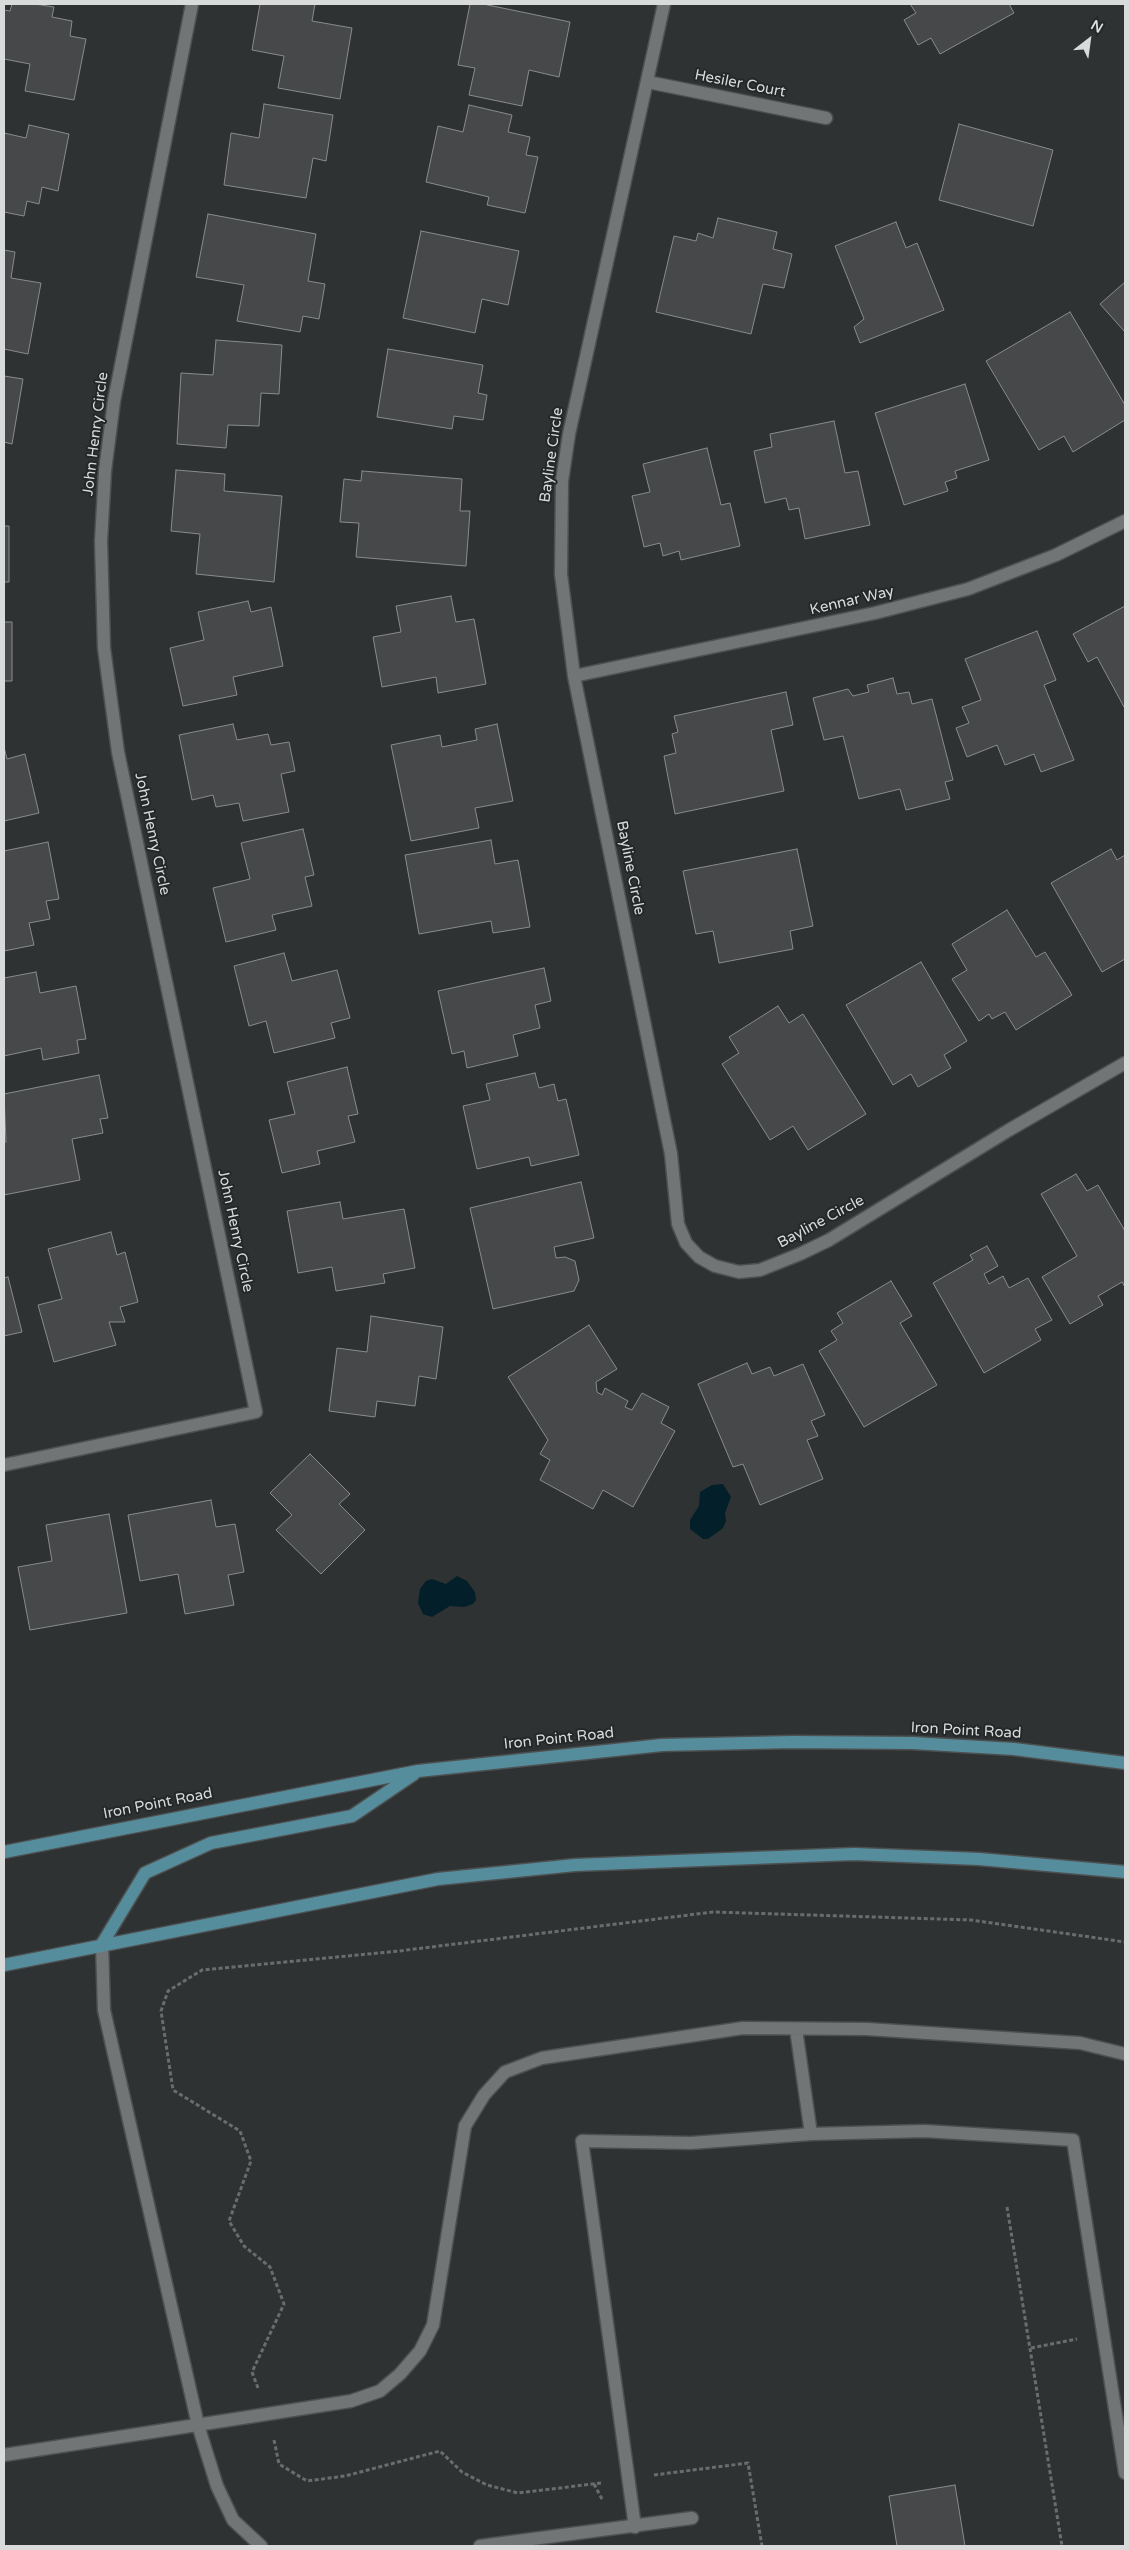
<!DOCTYPE html>
<html>
<head>
<meta charset="utf-8">
<style>
	body { margin:0 }
	#map { position:relative; width:1129px; height:2550px; overflow:hidden; background:#2f3233; font-family:"Varela Round",sans-serif }
	canvas { display:block }
	.frame { position:absolute; inset:0; border:5px solid #d9dbdb; pointer-events:none }
	.north { position:absolute; left:1064px; top:15px; width:50px; height:50px; -webkit-text-stroke:4px #252829; paint-order:stroke; rotate:30deg; font-size:14px; font-weight:700; line-height:20px; text-align:center; color:#d9dbdb }
	.north::after { content:''; display:block; margin:auto; width:18px; height:22px; background:#d9dbdb; clip-path:polygon(50% 0,100% 100%,50% 72%,0 100%) }
</style>
</head>
<body>
<div id="map">
<canvas width="1129" height="2550"></canvas>
<div class="frame"></div>
<div class="north">N</div>
</div>
<script>
const context = document.querySelector('canvas').getContext('2d');
context.lineJoin = 'round';
function paint(path, color) { context.fillStyle = color; context.fill(path, 'evenodd'); }
const poly = rows => new Path2D(rows.map(r => 'M' + r).join(''));
function trace(path, color, width, dash) { context.strokeStyle = color; context.lineWidth = width; context.lineCap = dash ? 'butt' : 'round'; context.setLineDash(dash || []); context.stroke(path); }
function drawText(font, color, halo, rows, align = 'center') {
  context.font = font + ' "Varela Round",sans-serif'; context.lineWidth = 4; context.setLineDash([]); context.textBaseline = 'middle'; context.strokeStyle = halo; context.fillStyle = color; for (const [text, x, y, turn = 0] of rows) {
    context.save(); context.translate(x, y); context.rotate((+turn || 0) * Math.PI / 180); context.textAlign = isNaN(turn) ? turn : align; if (halo) context.strokeText(text, 0, 0); context.fillText(text, 0, 0); context.restore();
  }
}
paint(poly([
	[723,1484,731,1497,725,1513,726,1521,723,1528,708,1539,703,1539,690,1529,690,1520,699,1506,700,1492,712,1485],
	[457,1576,467,1581,475,1592,476,1600,473,1604,464,1607,450,1606,432,1617,423,1614,418,1603,420,1589,426,1581,432,1579,446,1584]
]), '#031f29');
const building = poly([
	[12,4,35,4,54,7,52,17,72,21,70,36,86,39,74,100,25,91,30,64,4,59,4,10,10,11,12,4],
	[260,4,315,4,312,21,352,28,340,99,278,88,284,56,252,50,260,4],
	[470,4,483,4,570,22,559,77,529,70,522,106,469,95,475,68,458,65,470,4],
	[910,4,1009,4,1014,13,940,54,931,38,918,45,904,20,916,13,910,4],
	[264,104,333,115,326,161,313,158,306,198,224,185,231,133,259,138,264,104],
	[469,105,512,115,508,132,530,137,526,155,538,157,525,213,487,205,489,197,426,182,438,126,463,132,469,105],
	[959,124,1053,150,1033,226,939,200,959,124],
	[29,125,69,134,58,191,42,187,39,204,27,201,24,216,4,212,4,133,26,138,29,125],
	[208,214,316,234,308,281,325,284,319,319,303,316,300,332,237,321,244,285,196,277,208,214],
	[718,218,777,232,773,249,792,254,784,288,763,284,751,334,656,312,674,236,696,241,698,233,713,238,718,218],
	[896,222,906,248,917,243,944,310,860,343,854,327,864,319,835,246,896,222],
	[421,231,519,251,508,305,482,299,475,333,403,318,421,231],
	[4,250,15,252,11,278,41,283,28,354,4,349,4,250],
	[1125,282,1125,332,1100,304,1125,282],
	[1070,312,1125,405,1125,420,1073,452,1064,436,1039,450,986,361,1070,312],
	[216,340,282,345,279,394,261,393,259,426,228,425,226,448,177,444,181,373,213,375,216,340],
	[388,349,483,365,478,393,487,395,483,420,454,416,452,429,377,417,388,349],
	[4,376,23,379,12,444,4,442,4,376],
	[965,384,989,460,955,471,957,478,945,482,948,491,904,505,875,413,965,384],
	[834,421,845,473,858,471,870,525,805,539,799,508,789,510,786,498,765,503,754,451,772,447,770,434,834,421],
	[707,448,721,505,730,503,740,546,681,560,679,551,663,556,660,543,644,547,632,496,650,492,643,464,707,448],
	[176,470,225,474,224,491,282,496,274,582,196,574,200,534,171,531,176,470],
	[362,471,462,479,460,511,470,511,466,566,356,557,359,523,340,522,344,479,361,481,362,471],
	[4,526,9,526,9,582,4,582,4,526],
	[451,596,456,622,474,619,486,684,438,693,436,677,382,687,373,637,401,632,396,606,451,596],
	[248,601,251,612,271,607,283,666,233,677,237,695,183,706,170,648,204,640,198,612,248,601],
	[1125,606,1125,706,1124,707,1097,657,1088,662,1073,634,1125,606],
	[4,622,12,622,12,681,4,681,4,622],
	[1037,631,1056,680,1044,685,1074,760,1041,772,1034,754,1005,765,997,745,967,757,956,728,969,723,962,707,981,700,965,659,1037,631],
	[893,678,897,694,909,692,912,704,932,699,953,780,945,782,950,799,906,810,900,789,859,799,843,736,824,740,813,698,848,689,853,696,869,692,867,685,893,678],
	[786,692,793,725,771,730,784,791,675,814,664,756,676,753,672,734,678,732,674,716,786,692],
	[233,724,237,740,268,734,271,745,289,742,295,771,281,774,289,812,243,821,239,803,216,807,213,795,192,800,179,735,233,724],
	[497,724,513,801,475,808,479,828,411,841,391,745,440,735,442,747,477,740,475,729,497,724],
	[4,747,7,759,25,754,39,813,4,821,4,747],
	[303,829,314,875,305,877,312,906,272,915,276,930,226,942,213,888,250,879,241,843,303,829],
	[491,840,495,864,518,860,530,927,493,933,491,921,419,934,405,855,491,840],
	[48,842,59,899,46,901,50,919,29,923,34,945,4,951,4,851,48,842],
	[797,849,813,926,790,931,793,949,719,963,713,931,696,934,683,871,797,849],
	[1111,849,1117,860,1125,855,1125,959,1102,972,1051,883,1111,849],
	[1007,910,1036,957,1045,952,1072,995,1016,1030,1005,1012,992,1019,989,1014,979,1021,952,979,967,970,952,944,1007,910],
	[284,953,292,981,337,970,350,1018,331,1023,335,1038,274,1053,266,1021,249,1026,234,966,284,953],
	[921,962,967,1041,944,1055,951,1068,918,1087,911,1074,893,1085,846,1005,921,962],
	[544,968,551,1001,535,1005,540,1028,513,1035,518,1056,467,1068,464,1051,452,1054,438,991,544,968],
	[36,972,40,993,76,986,86,1039,77,1040,79,1053,43,1060,41,1048,4,1056,4,978,36,972],
	[778,1006,789,1023,803,1014,866,1114,808,1150,793,1126,770,1140,722,1064,739,1053,729,1037,778,1006],
	[347,1067,358,1114,348,1116,355,1142,317,1151,320,1164,282,1173,269,1120,295,1114,287,1082,347,1067],
	[535,1073,539,1088,554,1084,558,1101,566,1099,579,1155,531,1166,529,1157,477,1169,463,1106,490,1100,486,1084,535,1073],
	[99,1075,108,1118,100,1119,103,1133,72,1139,80,1180,4,1195,4,1142,6,1142,4,1094,99,1075],
	[1076,1174,1087,1191,1098,1185,1125,1231,1125,1287,1122,1282,1098,1296,1103,1305,1070,1324,1042,1277,1077,1256,1041,1194,1076,1174],
	[581,1182,594,1238,554,1247,556,1258,565,1257,575,1261,579,1280,574,1291,493,1309,470,1208,581,1182],
	[340,1202,343,1219,404,1209,415,1268,383,1274,385,1283,336,1291,332,1267,298,1273,287,1211,340,1202],
	[111,1232,117,1255,125,1252,138,1302,120,1307,125,1322,109,1322,116,1345,54,1362,38,1305,62,1299,48,1249,111,1232],
	[987,1246,998,1266,984,1274,989,1284,1003,1276,1009,1288,1028,1278,1052,1320,1035,1329,1041,1340,984,1373,933,1283,973,1260,970,1255,987,1246],
	[8,1277,22,1332,4,1336,4,1278,8,1277],
	[891,1281,912,1316,900,1323,937,1385,864,1427,819,1351,837,1340,831,1331,843,1323,837,1313,891,1281],
	[371,1316,443,1327,436,1379,419,1376,415,1406,377,1401,375,1417,329,1411,337,1348,367,1352,371,1316],
	[589,1325,617,1369,596,1382,597,1392,602,1395,605,1388,628,1401,625,1407,632,1410,642,1393,669,1407,661,1423,675,1431,633,1507,603,1490,593,1509,540,1480,550,1460,540,1454,548,1440,508,1377,589,1325],
	[747,1363,752,1374,770,1367,774,1376,803,1364,825,1415,811,1421,818,1436,807,1440,823,1479,760,1505,743,1464,733,1467,698,1384,747,1363],
	[310,1454,350,1494,339,1504,365,1530,321,1574,276,1530,292,1515,270,1493,310,1454],
	[211,1500,216,1527,235,1524,244,1572,228,1575,234,1605,185,1614,178,1574,140,1581,128,1515,211,1500],
	[109,1514,127,1613,30,1630,18,1567,52,1561,46,1525,109,1514],
	[955,2485,965,2546,897,2546,889,2496,955,2485]
]);
paint(building, '#46484a');
trace(building, '#898c8d', 1);
const lane = poly([
	[102,1944,104,2010,198,2425,217,2486,233,2520,261,2546],
	[796,2029,811,2134],
	[4,2455,351,2401,380,2391,400,2374,420,2351,433,2325,465,2126,484,2095,505,2072,542,2058,743,2028,867,2029,1080,2043,1125,2054],
	[635,2527,582,2141,691,2143,811,2134,924,2131,1073,2140,1125,2473],
	[480,2546,692,2518]
]);
const street = poly([
	[664,4,569,434,562,481,561,574,574,676,671,1154,678,1224,686,1243,699,1257,715,1266,739,1272,760,1270,800,1254,829,1240,1009,1130,1125,1063],
	[648,82,826,118],
	[574,676,875,613,968,589,1056,555,1125,521],
	[4,1465,256,1412,118,752,104,648,101,541,105,471,114,401,192,4]
]);
const secondary = poly([
	[4,1852,418,1771,662,1745,793,1742,912,1743,1014,1749,1125,1763],
	[102,1944,145,1873,211,1843,352,1816,414,1774],
	[4,1965,438,1879,575,1865,854,1854,979,1859,1125,1872]
]);
trace(lane, '#4d5051', 15);
trace(street, '#4d5051', 15);
trace(secondary, '#4d5051', 15);
trace(poly([
	[1007,2207,1062,2546],
	[1031,2348,1077,2339],
	[258,2388,252,2372,284,2304,270,2267,244,2246,229,2221,251,2161,240,2131,173,2090,161,2011,168,1991,202,1970,399,1951,713,1912,971,1920,1125,1942],
	[274,2440,279,2464,307,2481,345,2476,440,2451,462,2472,487,2485,518,2493,601,2483],
	[654,2475,748,2463,762,2546],
	[594,2484,602,2499]
]), '#6a6d6d', 3, [4, 2.5]);
trace(lane, '#727576', 12);
trace(street, '#727576', 12);
trace(secondary, '#568d9d', 12);
drawText('15px', '#d9dbdb', '#252829', [
	["Hesiler Court",740,84,11],
	["John Henry Circle",96,434,-83],
	["Bayline Circle",552,455,-82],
	["Kennar Way",852,601,-13],
	["John Henry Circle",152,834,78],
	["Bayline Circle",630,868,79],
	["Bayline Circle",821,1222,-28],
	["John Henry Circle",235,1231,78],
	["Iron Point Road",966,1731,3],
	["Iron Point Road",559,1739,-6],
	["Iron Point Road",158,1804,-11]
]);
</script>
</body>
</html>
